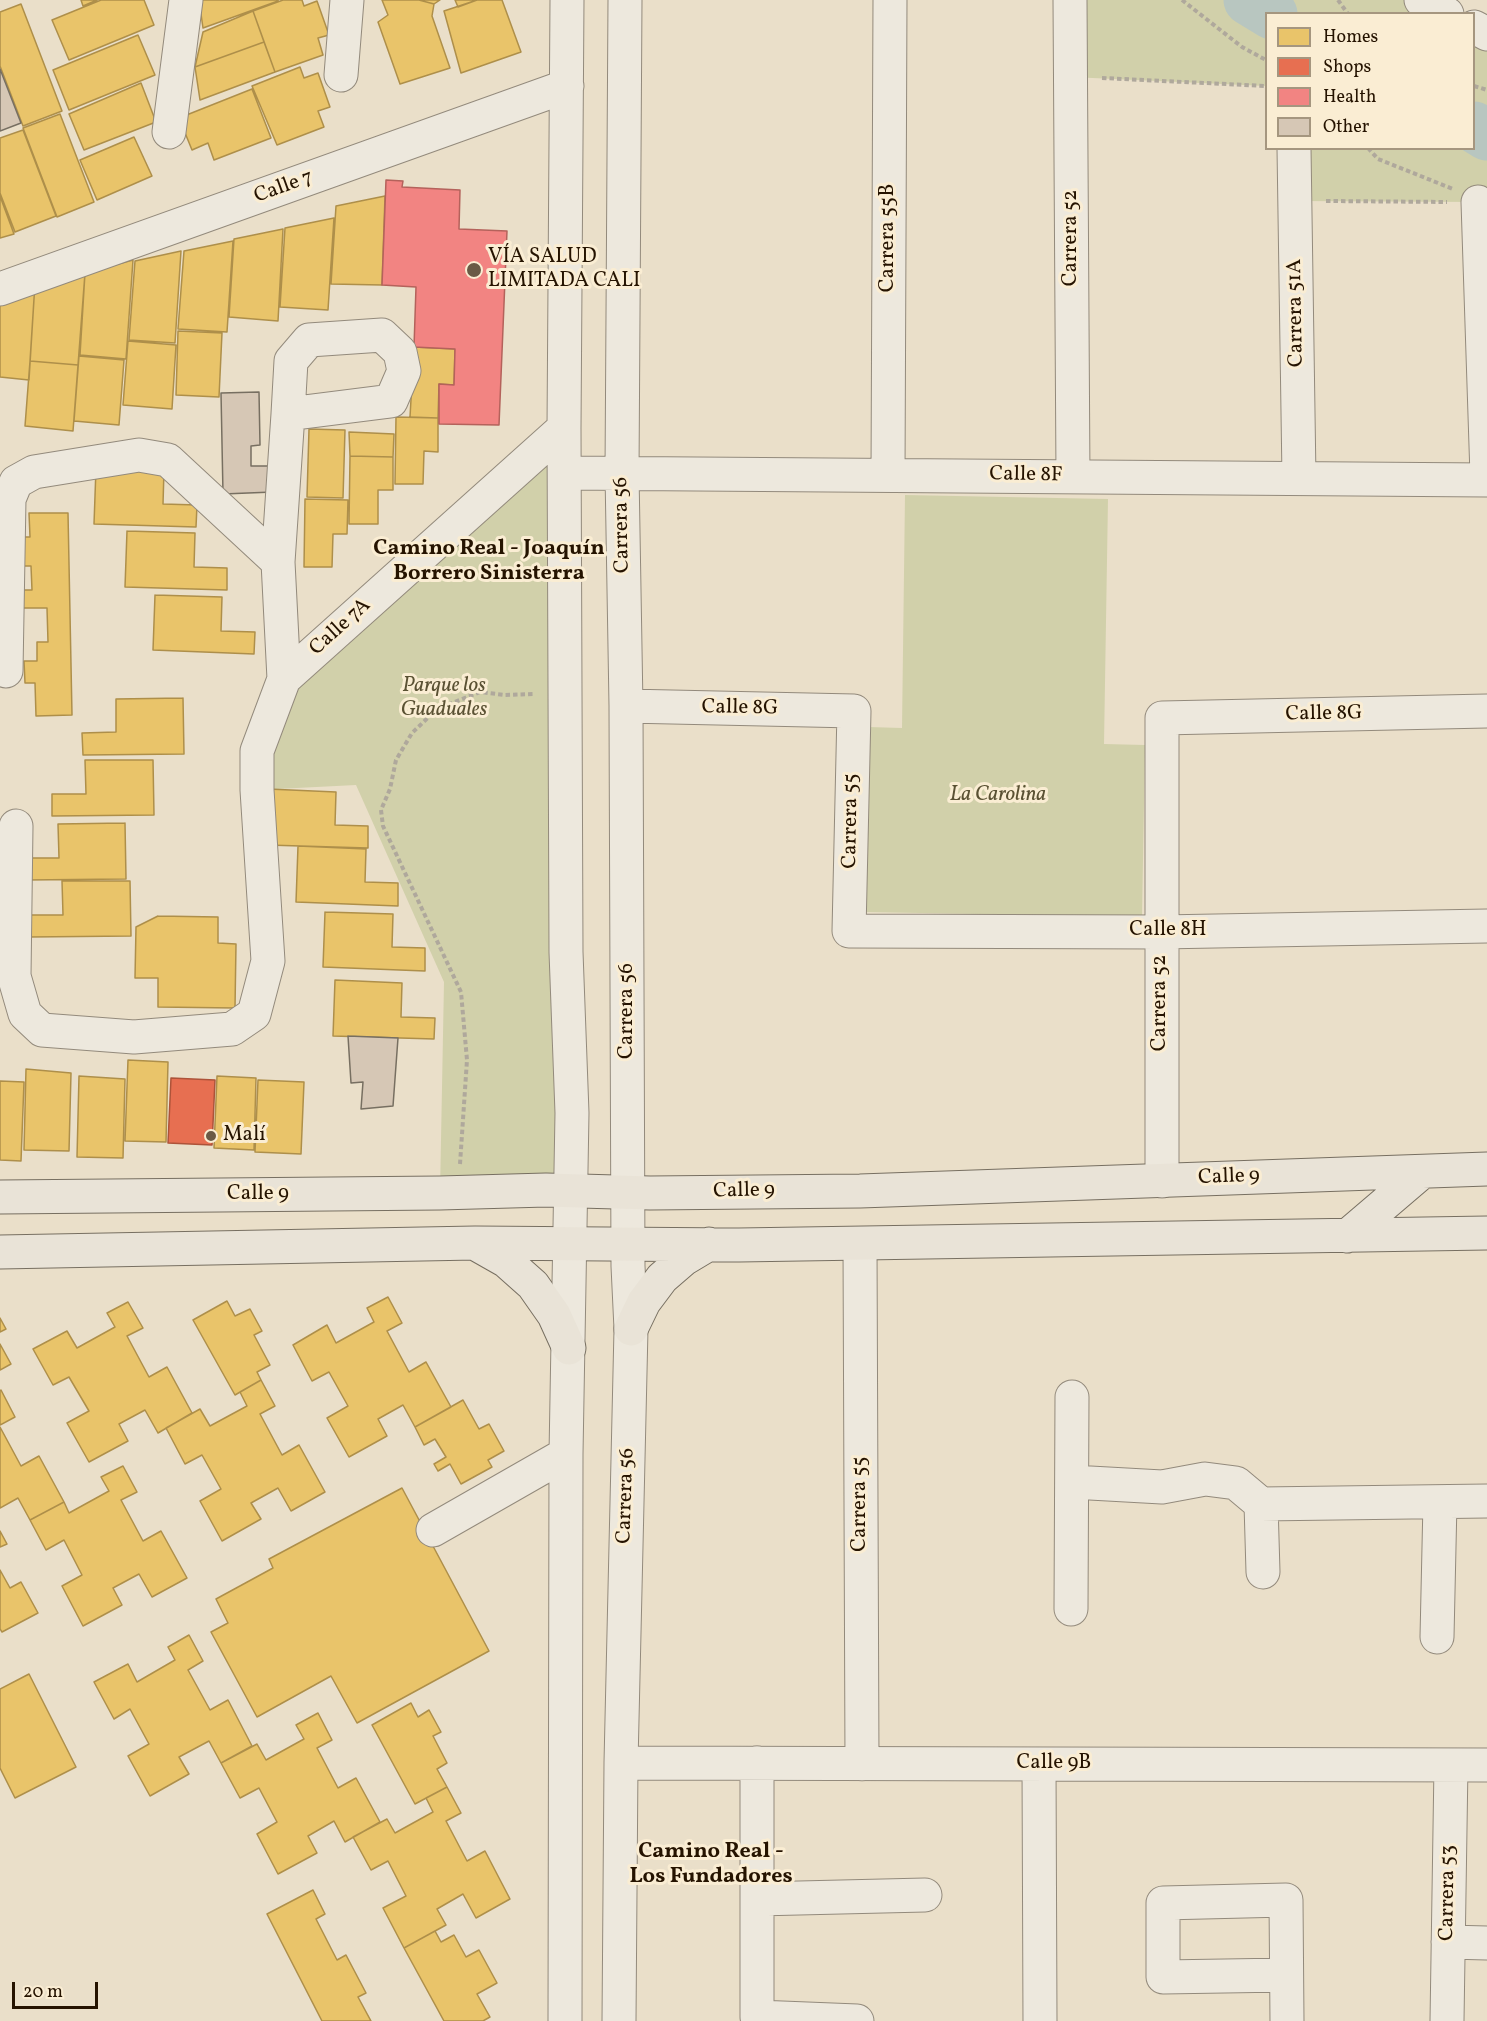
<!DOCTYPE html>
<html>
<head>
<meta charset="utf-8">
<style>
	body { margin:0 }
	#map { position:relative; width:1487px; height:2021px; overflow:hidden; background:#eadfc9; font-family:Vollkorn,serif }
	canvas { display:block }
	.legend { position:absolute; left:1265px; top:12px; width:210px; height:138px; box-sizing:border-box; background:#faedd3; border:2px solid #a5967f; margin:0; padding:8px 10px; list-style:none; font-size:18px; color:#251300 }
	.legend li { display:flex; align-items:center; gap:12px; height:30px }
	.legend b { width:30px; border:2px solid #a5967f }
	.scale { position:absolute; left:12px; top:1982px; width:86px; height:27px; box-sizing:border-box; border:3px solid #251300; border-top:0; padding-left:8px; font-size:18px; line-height:21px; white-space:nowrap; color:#251300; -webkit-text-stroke:4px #faedd3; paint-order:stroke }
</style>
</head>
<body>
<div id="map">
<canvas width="1487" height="2021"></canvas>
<ul class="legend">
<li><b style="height:16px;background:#e9c46a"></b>Homes</li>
<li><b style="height:16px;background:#e76f51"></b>Shops</li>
<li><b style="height:16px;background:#f28482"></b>Health</li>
<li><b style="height:16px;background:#d6c7b5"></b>Other</li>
</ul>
<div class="scale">20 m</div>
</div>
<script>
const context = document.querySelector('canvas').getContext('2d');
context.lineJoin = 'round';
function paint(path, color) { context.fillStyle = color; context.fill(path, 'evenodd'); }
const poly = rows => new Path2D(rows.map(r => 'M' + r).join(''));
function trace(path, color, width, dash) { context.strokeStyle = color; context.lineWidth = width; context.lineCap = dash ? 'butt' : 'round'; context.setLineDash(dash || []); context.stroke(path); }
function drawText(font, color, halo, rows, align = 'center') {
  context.font = font + ' Vollkorn,serif'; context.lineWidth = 6; context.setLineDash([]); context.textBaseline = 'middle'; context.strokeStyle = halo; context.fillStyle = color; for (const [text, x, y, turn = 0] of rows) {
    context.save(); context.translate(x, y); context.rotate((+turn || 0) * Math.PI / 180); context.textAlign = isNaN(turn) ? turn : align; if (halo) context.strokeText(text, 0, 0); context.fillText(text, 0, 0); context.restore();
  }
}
paint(poly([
	[1070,0,1421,0,1447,13,1266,14,1266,86,1071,77],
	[1474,27,1487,34,1487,278,1478,202,1295,201,1294,149,1474,148],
	[564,428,572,1191,440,1193,444,982,356,785,257,790,284,679],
	[905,495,1108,499,1104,744,1145,745,1142,917,865,912,868,727,902,728]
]), '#d1d0aa');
const homes = poly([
	[81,0,97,0,83,6,81,0],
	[101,0,144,0,154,25,69,60,52,20,101,0],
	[199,0,278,0,278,1,203,28,199,0],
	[283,0,302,0,304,6,317,1,329,35,318,38,323,55,275,72,253,11,283,0],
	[382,0,419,0,434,4,432,16,450,68,400,84,378,22,388,15,382,0],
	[419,0,440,0,434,4,419,0],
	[455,0,477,0,458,7,455,0],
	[477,0,502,0,521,52,461,73,444,11,477,0],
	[21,4,62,111,23,126,0,66,0,12,21,4],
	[253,11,264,42,195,67,203,32,253,11],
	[138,35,155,75,69,110,53,70,138,35],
	[264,42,275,72,200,100,195,67,264,42],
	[300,67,304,78,318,73,330,107,318,111,324,127,277,145,252,86,300,67],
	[141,83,156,122,84,150,69,114,141,83],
	[252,89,271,138,214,160,208,143,192,150,179,118,252,89],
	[60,114,94,202,57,217,23,128,60,114],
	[23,130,56,216,15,232,0,193,0,138,23,130],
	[134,137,152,176,97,200,80,160,134,137],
	[0,196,14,234,0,238,0,196],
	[385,196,382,285,331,284,336,206,385,196],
	[334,218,328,310,280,307,285,228,334,218],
	[283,229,278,321,229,317,234,239,283,229],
	[233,241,227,332,178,329,184,251,233,241],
	[181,251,175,343,129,340,135,261,181,251],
	[133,260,126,359,80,355,85,273,133,260],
	[85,273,78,365,30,361,35,283,85,273],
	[35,283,29,380,0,377,0,300,35,283],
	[178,331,222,333,219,397,176,395,178,331],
	[128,341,176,345,172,409,123,405,128,341],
	[414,347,455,349,454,385,439,384,438,418,410,417,414,347],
	[79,356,124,360,119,425,74,421,79,356],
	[30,361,78,365,73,431,25,426,30,361],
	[396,417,438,418,438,452,424,451,423,484,395,484,396,417],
	[309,429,345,430,343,498,307,497,309,429],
	[349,432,394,434,393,457,350,456,349,432],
	[350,456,393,457,393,490,378,490,378,524,349,524,350,456],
	[96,468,164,470,163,504,197,505,196,527,94,524,96,468],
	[305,499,348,500,347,534,333,534,332,567,304,567,305,499],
	[29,513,68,513,72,715,36,716,35,683,25,683,24,661,37,661,37,642,48,642,47,608,23,608,23,590,32,590,31,566,15,566,15,537,30,537,29,513],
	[127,531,195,533,194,567,227,568,227,590,125,587,127,531],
	[155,595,222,597,221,631,255,632,254,654,153,650,155,595],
	[183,698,184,754,83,755,82,733,116,732,116,699,183,698],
	[85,760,153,760,154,815,52,816,52,794,86,794,85,760],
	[268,789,336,792,335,825,368,826,368,848,267,845,268,789],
	[125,823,126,879,25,880,25,858,59,858,58,824,125,823],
	[298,846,366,849,365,882,398,883,398,906,296,902,298,846],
	[62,881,130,881,131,936,29,937,29,915,63,915,62,881],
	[325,912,393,914,392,947,425,948,425,971,323,967,325,912],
	[158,916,218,917,218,943,236,944,235,1008,158,1007,158,978,135,978,136,927,158,916],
	[335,980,402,983,401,1017,435,1018,434,1039,333,1036,335,980],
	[128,1060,168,1062,166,1142,125,1141,128,1060],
	[26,1069,71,1073,69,1151,24,1150,26,1069],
	[79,1076,125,1079,123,1158,77,1157,79,1076],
	[217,1076,256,1078,254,1150,214,1148,217,1076],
	[258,1080,304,1082,301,1154,255,1152,258,1080],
	[0,1081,24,1082,21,1161,0,1160,0,1081],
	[388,1297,402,1323,387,1331,409,1372,426,1362,451,1407,415,1427,403,1405,378,1419,387,1436,349,1457,327,1418,348,1406,329,1372,312,1381,293,1345,327,1325,336,1343,374,1322,367,1308,388,1297],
	[227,1301,235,1316,250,1309,262,1331,254,1335,270,1365,257,1372,261,1380,235,1395,193,1320,227,1301],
	[128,1302,143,1328,127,1336,149,1377,167,1367,192,1413,158,1433,145,1410,119,1424,128,1441,89,1462,67,1423,89,1411,69,1377,53,1385,33,1349,67,1331,77,1348,115,1327,107,1313,128,1302],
	[0,1318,6,1329,0,1332,0,1318],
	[0,1344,11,1364,0,1370,0,1344],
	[261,1380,275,1406,260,1414,282,1455,299,1445,325,1492,291,1511,278,1488,251,1503,261,1519,222,1541,200,1501,221,1489,202,1455,185,1464,166,1428,200,1409,210,1426,247,1406,240,1392,261,1380],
	[1,1390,15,1417,0,1425,0,1391,1,1390],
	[463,1400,479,1429,489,1424,504,1451,488,1460,492,1467,461,1484,450,1464,438,1471,434,1464,446,1457,435,1439,424,1445,415,1427,463,1400],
	[0,1427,21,1466,39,1456,64,1502,30,1520,18,1498,0,1508,0,1427],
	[123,1466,137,1492,121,1500,143,1541,161,1531,187,1578,152,1597,139,1574,113,1588,122,1605,83,1626,62,1586,82,1575,64,1540,46,1550,30,1520,64,1502,69,1513,109,1491,101,1477,123,1466],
	[402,1488,489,1651,357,1723,331,1676,257,1717,211,1632,228,1623,216,1599,273,1568,269,1559,402,1488],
	[0,1531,7,1544,0,1547,0,1531],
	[0,1570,10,1588,21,1582,38,1613,2,1632,0,1629,0,1570],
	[189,1635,203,1661,188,1670,210,1710,228,1700,252,1746,221,1763,209,1741,179,1757,189,1774,150,1796,128,1756,149,1744,130,1709,114,1719,94,1682,128,1664,137,1682,175,1660,168,1647,189,1635],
	[29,1674,76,1767,15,1798,0,1768,0,1689,29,1674],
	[411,1703,418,1717,429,1710,441,1732,433,1736,447,1763,437,1769,447,1787,415,1804,372,1725,411,1703],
	[318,1713,332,1740,317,1748,338,1788,356,1778,380,1822,345,1842,334,1821,308,1836,317,1853,278,1874,257,1834,277,1822,259,1788,240,1798,221,1763,257,1744,266,1760,304,1739,296,1725,318,1713],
	[447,1787,461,1813,446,1821,467,1861,485,1851,510,1899,476,1918,463,1894,437,1909,446,1925,404,1948,383,1908,406,1896,388,1861,371,1870,353,1837,387,1819,395,1833,433,1812,426,1798,447,1787],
	[313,1890,325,1914,316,1919,337,1960,346,1955,366,1993,358,1997,371,2021,322,2021,267,1914,313,1890],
	[435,1931,441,1942,454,1935,466,1957,479,1950,497,1983,477,1994,490,2017,483,2021,444,2021,404,1948,435,1931]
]);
paint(homes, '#e9c46a');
trace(homes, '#ae8f4a', 1.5);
const shops = poly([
	[171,1078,215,1080,212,1145,168,1143,171,1078]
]);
paint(shops, '#e76f51');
trace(shops, '#ad5339', 1.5);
const health = poly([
	[386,180,403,181,402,187,460,190,459,229,507,231,499,425,439,424,439,384,454,385,455,349,414,347,416,287,382,285,386,180]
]);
paint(health, '#f28482');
trace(health, '#b4625b', 1.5);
trace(poly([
	[1249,0,1272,14],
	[1474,127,1487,135]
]), '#b8c6c0', 51);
const building = poly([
	[0,69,21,123,0,131,0,69],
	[259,392,260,445,251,446,251,466,272,466,273,492,223,494,221,393,259,392],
	[348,1036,398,1038,393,1106,361,1109,363,1082,351,1083,348,1036]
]);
paint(building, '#d6c7b5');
trace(building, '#776f61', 1.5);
const minor = poly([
	[1070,0,1073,477],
	[1421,0,1447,14],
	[1474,27,1487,34],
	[341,75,347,0],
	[169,132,186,0],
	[1294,148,1299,478],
	[1478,202,1487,476],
	[0,289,567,86],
	[565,473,1487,480],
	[888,475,890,0],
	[6,671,9,499,16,482,34,472,139,455,168,460,278,562],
	[284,679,278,562,288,414,291,361,309,340,382,335,400,352,404,371,391,401,288,414],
	[626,706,854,711,849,931,1161,932,1487,926],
	[16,826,14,976,25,1014,42,1030,134,1037,232,1029,254,1014,268,961,257,790,257,751,284,679,564,428],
	[1162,1181,1162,718,1487,711],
	[860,1244,862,1764],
	[1072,1482,1162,1487,1205,1479,1236,1483,1261,1504,1487,1501],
	[1261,1504,1263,1572],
	[433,1530,566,1454],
	[1071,1609,1072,1397],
	[1437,1637,1440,1502],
	[621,1763,1487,1765],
	[757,1763,757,2017,857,2021],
	[1039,1764,1040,2021],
	[757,1899,925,1895],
	[1448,1942,1487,1943],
	[1286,1975,1163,1977,1163,1903,1286,1900,1287,2021],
	[565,2021,566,1454,572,1113,566,952,564,428,567,0],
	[619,2021,621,1763,631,1329,628,1266,626,706,622,473,625,0],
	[1447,2021,1451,1765]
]);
const major = poly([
	[0,1197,440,1193,546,1190,650,1193,860,1191,1487,1169],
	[1347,1236,1422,1172],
	[476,1244,506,1261,533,1285,554,1315,569,1348],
	[0,1252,475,1243,739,1245,1487,1233],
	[631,1329,644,1302,662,1278,684,1259,709,1244]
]);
trace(minor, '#938a7c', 35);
trace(major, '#776f61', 35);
trace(poly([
	[1182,0,1242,47,1266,60],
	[1338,0,1348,14],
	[1102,78,1266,86],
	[1474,86,1487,90],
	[1368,148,1378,159,1453,189],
	[1326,201,1447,202],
	[460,1164,467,1060,461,992,383,826,381,810,390,789,396,760,412,733,437,709,480,692,505,695,535,694]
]), '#afa89c', 4, [4.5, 3]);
trace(minor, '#ede8dd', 33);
trace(major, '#e9e3d7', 33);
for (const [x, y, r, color] of [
	[474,270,8,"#6a5a46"],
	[211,1136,6,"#6a5a46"]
]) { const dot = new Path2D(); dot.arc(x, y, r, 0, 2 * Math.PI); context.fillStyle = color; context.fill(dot); trace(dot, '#faedd3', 2); }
drawText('21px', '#251300', '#faedd3', [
	["Calle 7",284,188,-20],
	["Carrera 55B",889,238,-90],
	["Carrera 52",1072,238,-90],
	["Carrera 51A",1297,313,-91],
	["Calle 8F",1026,476,1],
	["Carrera 56",623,525,-91],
	["Calle 7A",341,628,-42],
	["Calle 8G",740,709,1],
	["Calle 8G",1324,715,-1],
	["Carrera 55",852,821,-89],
	["Calle 8H",1168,931],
	["Carrera 52",1161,1003,-90],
	["Carrera 56",628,1011,-90],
	["Calle 9",1229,1178,-2],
	["Calle 9",744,1192,-1],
	["Calle 9",258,1195],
	["Carrera 56",627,1496,-88],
	["Carrera 55",861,1504,-90],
	["Calle 9B",1054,1764],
	["Carrera 53",1449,1893,-89]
]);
drawText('21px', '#251300', '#faedd3', [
	["VÍA SALUD",488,258],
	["LIMITADA CALI",488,282],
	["Malí",223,1136]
], 'left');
drawText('italic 21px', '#5a5133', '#faedd3', [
	["Parque los",444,687],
	["Guaduales",444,711],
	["La Carolina",998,796]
]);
drawText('bold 22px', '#251300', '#faedd3', [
	["Camino Real - Joaquín",489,550],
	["Borrero Sinisterra",489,575],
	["Camino Real -",711,1853],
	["Los Fundadores",711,1878]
]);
</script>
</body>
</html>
